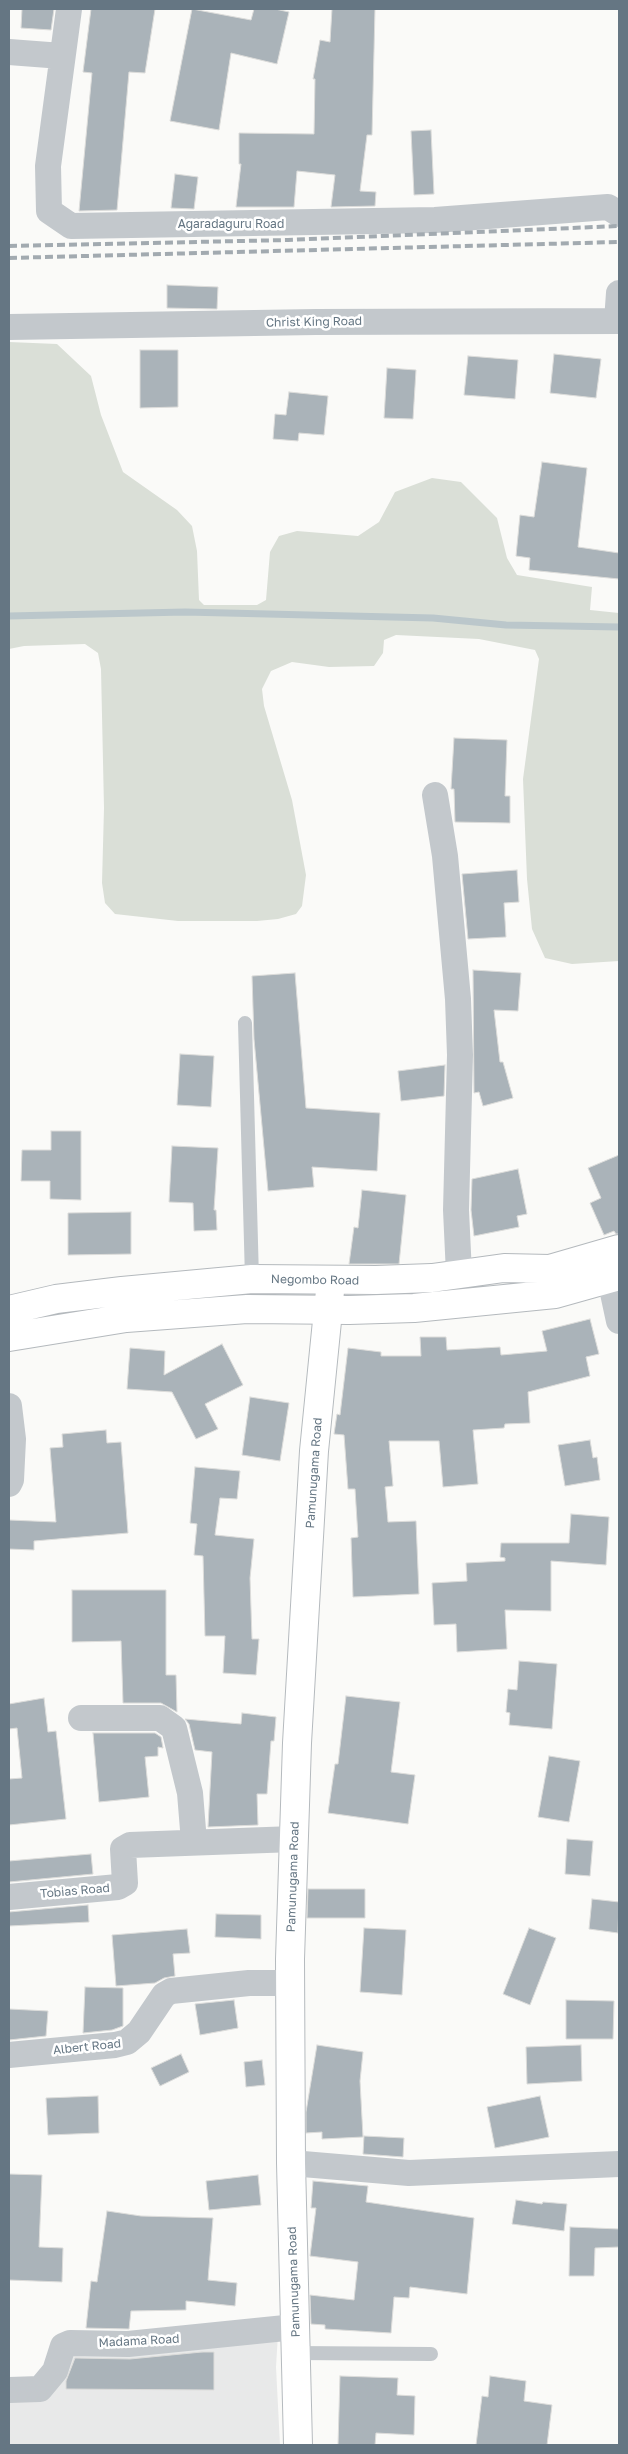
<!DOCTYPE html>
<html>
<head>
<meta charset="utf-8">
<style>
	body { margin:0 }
	#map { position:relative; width:628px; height:2454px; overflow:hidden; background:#fafaf8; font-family:"Golos Text",sans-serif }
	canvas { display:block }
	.frame { position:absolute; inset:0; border:10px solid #657683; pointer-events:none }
</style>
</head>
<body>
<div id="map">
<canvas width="628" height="2454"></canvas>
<div class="frame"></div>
</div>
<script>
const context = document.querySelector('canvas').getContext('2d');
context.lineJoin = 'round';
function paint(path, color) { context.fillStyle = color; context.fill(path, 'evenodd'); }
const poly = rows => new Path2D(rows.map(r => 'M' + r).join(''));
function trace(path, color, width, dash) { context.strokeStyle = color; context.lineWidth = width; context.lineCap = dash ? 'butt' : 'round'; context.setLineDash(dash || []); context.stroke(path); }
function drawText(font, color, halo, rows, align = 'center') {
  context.font = font + ' "Golos Text",sans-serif'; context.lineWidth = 5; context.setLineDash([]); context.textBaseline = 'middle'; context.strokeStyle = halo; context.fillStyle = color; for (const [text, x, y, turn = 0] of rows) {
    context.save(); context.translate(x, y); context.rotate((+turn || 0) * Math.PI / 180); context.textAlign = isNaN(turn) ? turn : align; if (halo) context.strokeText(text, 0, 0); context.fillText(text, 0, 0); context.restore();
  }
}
paint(poly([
	[278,2334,276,2367,280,2445,9,2445,9,2394,48,2395,64,2350]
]), '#e8e9e9');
paint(poly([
	[9,342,57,344,91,376,101,415,123,472,177,510,192,526,197,551,199,600,204,605,257,605,266,600,270,552,279,536,297,531,358,536,379,522,395,492,432,478,461,482,497,518,507,558,517,575,592,587,590,610,619,613,619,961,572,964,545,958,532,929,527,879,523,779,539,659,535,650,479,639,396,635,384,640,383,653,374,666,329,667,292,662,271,671,262,689,264,706,292,800,306,875,302,906,296,914,278,919,257,921,178,921,115,914,105,903,102,883,104,808,101,669,98,653,85,644,24,646,9,649]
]), '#dadfd7');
trace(poly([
	[9,616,185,612,433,618,506,625,619,627]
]), '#bbc7cb', 7);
const building = poly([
	[22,9,54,9,51,30,21,28,22,9],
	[91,9,155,9,145,73,129,72,117,210,79,211,92,73,83,72,91,9],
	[192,9,251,20,254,9,275,9,289,12,277,64,231,53,219,130,170,121,192,9],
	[332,9,375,9,372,135,367,135,360,191,376,192,375,206,331,207,335,175,297,171,294,207,236,207,241,164,239,164,239,133,314,134,315,79,313,79,320,40,330,42,332,9],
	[431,130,434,194,414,195,411,131,431,130],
	[175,174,198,177,194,209,171,208,175,174],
	[167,285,218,287,217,309,167,308,167,285],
	[140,350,178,350,178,407,140,408,140,350],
	[554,354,601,359,596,398,550,393,554,354],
	[468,356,518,360,515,399,464,395,468,356],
	[387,368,416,370,413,419,384,418,387,368],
	[289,392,328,396,324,435,299,433,298,441,273,439,275,414,286,415,289,392],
	[542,462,587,468,578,547,619,553,619,579,529,570,530,558,516,556,520,515,534,517,542,462],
	[454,738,507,740,505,796,510,796,510,823,455,822,454,789,451,789,454,738],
	[517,870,519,902,504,903,506,937,468,939,462,874,517,870],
	[473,970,521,973,518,1011,494,1010,500,1062,503,1062,513,1098,483,1106,479,1092,474,1093,473,970],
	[295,973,306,1108,380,1113,377,1171,312,1167,314,1187,268,1191,254,1039,252,976,295,973],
	[180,1054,214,1056,211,1107,177,1105,180,1054],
	[445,1065,444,1096,401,1101,398,1071,445,1065],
	[51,1131,81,1131,81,1200,50,1199,50,1181,21,1181,22,1150,51,1150,51,1131],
	[172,1146,218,1148,214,1210,216,1210,217,1230,194,1231,193,1203,169,1202,172,1146],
	[619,1155,619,1234,616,1234,614,1231,604,1235,590,1203,601,1198,588,1168,619,1155],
	[518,1169,527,1214,517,1216,519,1227,474,1236,471,1210,472,1179,518,1169],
	[362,1190,406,1195,399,1264,349,1264,354,1227,358,1228,362,1190],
	[131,1212,131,1254,68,1255,68,1213,131,1212],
	[590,1319,599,1354,586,1357,590,1376,528,1392,530,1423,505,1424,504,1428,473,1430,478,1484,443,1487,439,1441,389,1441,393,1486,385,1487,388,1522,416,1521,419,1594,353,1597,351,1538,358,1537,355,1489,348,1489,344,1435,334,1434,337,1414,340,1415,348,1348,381,1352,381,1356,421,1356,420,1337,446,1337,447,1350,500,1347,501,1355,547,1351,542,1331,590,1319],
	[222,1344,243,1385,205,1404,218,1429,196,1439,172,1392,127,1389,130,1348,165,1351,164,1375,222,1344],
	[250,1397,289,1403,280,1461,242,1455,250,1397],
	[106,1430,107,1443,121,1442,128,1533,34,1541,34,1550,9,1549,9,1520,56,1522,50,1448,63,1447,62,1434,106,1430],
	[590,1440,593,1458,597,1457,600,1480,565,1486,558,1445,590,1440],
	[195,1467,240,1471,237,1499,220,1498,215,1535,254,1539,250,1578,252,1639,259,1639,256,1675,223,1673,225,1636,205,1636,203,1556,194,1555,197,1524,190,1523,195,1467],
	[571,1514,609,1517,606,1565,551,1561,551,1611,505,1610,507,1649,457,1652,456,1624,434,1625,432,1583,467,1581,466,1563,505,1561,505,1558,500,1557,501,1543,569,1543,571,1514],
	[72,1590,166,1590,166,1675,176,1675,177,1712,161,1703,123,1703,121,1641,72,1642,72,1590],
	[519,1661,557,1664,552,1729,509,1725,510,1713,506,1712,508,1689,517,1690,519,1661],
	[346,1696,400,1702,391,1772,415,1775,408,1824,328,1813,335,1764,338,1764,346,1696],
	[44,1698,48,1732,56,1731,66,1819,9,1825,9,1779,22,1778,17,1728,9,1729,9,1704,44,1698],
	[242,1713,276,1717,274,1741,271,1741,267,1794,257,1794,258,1825,208,1827,212,1752,195,1750,189,1724,185,1719,241,1724,242,1713],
	[93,1733,155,1733,161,1737,163,1748,158,1747,158,1756,145,1757,149,1797,99,1802,93,1733],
	[549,1756,580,1761,569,1822,538,1817,549,1756],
	[567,1839,593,1841,590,1876,565,1874,567,1839],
	[91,1854,93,1874,9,1882,9,1861,91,1854],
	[308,1889,365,1889,365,1918,307,1918,308,1889],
	[592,1899,619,1902,618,1933,589,1929,592,1899],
	[88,1905,89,1922,9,1926,9,1912,88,1905],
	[216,1914,261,1915,261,1939,215,1937,216,1914],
	[364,1928,406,1930,402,1995,360,1992,364,1928],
	[529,1928,556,1938,530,2005,503,1994,529,1928],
	[187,1929,190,1953,173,1954,175,1976,164,1978,155,1983,116,1986,112,1935,187,1929],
	[85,1987,123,1988,123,2026,112,2030,83,2033,85,1987],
	[234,2000,238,2028,200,2035,195,2004,234,2000],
	[566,2000,614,2001,613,2039,566,2039,566,2000],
	[9,2009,48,2011,46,2036,9,2040,9,2009],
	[317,2045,363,2052,360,2081,363,2137,322,2139,322,2132,306,2133,306,2112,317,2045],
	[581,2045,582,2081,527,2084,526,2047,581,2045],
	[181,2054,189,2072,160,2086,151,2068,181,2054],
	[262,2060,265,2085,246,2087,244,2062,262,2060],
	[98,2096,99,2133,48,2135,46,2098,98,2096],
	[540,2096,549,2137,495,2148,487,2107,540,2096],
	[364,2136,404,2138,403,2157,363,2154,364,2136],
	[9,2174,42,2175,39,2247,63,2248,62,2282,9,2280,9,2174],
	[258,2175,261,2205,209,2210,206,2181,258,2175],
	[313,2181,368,2186,366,2202,474,2218,467,2294,410,2287,409,2298,394,2297,391,2333,325,2329,325,2325,311,2324,310,2295,354,2300,358,2262,310,2256,316,2208,311,2208,313,2181],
	[516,2200,542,2204,543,2202,567,2204,564,2231,512,2224,516,2200],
	[107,2211,141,2216,213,2218,208,2280,237,2283,235,2306,186,2301,186,2310,131,2311,129,2329,86,2328,91,2281,97,2282,107,2211],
	[570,2227,619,2229,619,2247,595,2248,594,2276,569,2276,570,2227],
	[202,2352,214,2352,214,2390,66,2389,66,2381,75,2358,130,2359,202,2352],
	[340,2376,398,2378,397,2395,415,2396,414,2435,376,2433,375,2445,338,2445,340,2376],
	[490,2376,526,2381,524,2401,552,2405,547,2445,476,2445,482,2396,488,2397,490,2376]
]);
paint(building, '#aab3b9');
trace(building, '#dcdcda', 1);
const primary = poly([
	[298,2445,291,2163,290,1959,297,1743,314,1451,331,1281]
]);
const trunk = poly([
	[9,1310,56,1299,122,1291,252,1279,376,1280,432,1278,504,1268,550,1269,619,1249],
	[9,1337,126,1318,247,1309,349,1310,414,1308,555,1294,619,1276]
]);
trace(primary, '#b5babe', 30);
trace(trunk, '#b4b9bd', 30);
trace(poly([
	[245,1023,252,1279],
	[296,2353,431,2354]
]), '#c3c8cc', 14);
trace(poly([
	[69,9,48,166,49,211,71,226,435,220,608,207,619,214],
	[9,52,62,56],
	[617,321,619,293],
	[9,327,316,322,619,321],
	[435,795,445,856,458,999,460,1055,456,1210,459,1274],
	[610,1279,619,1321],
	[9,1406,13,1439,11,1480,9,1484],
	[81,1718,160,1718,174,1728,190,1793,194,1842],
	[9,1897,118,1887,125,1883,123,1849,130,1845,294,1839],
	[9,2055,115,2045,127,2042,139,2032,164,1995,171,1991,249,1983,290,1983],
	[291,2163,409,2173,619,2164],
	[9,2390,40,2389,55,2371,63,2346,70,2343,128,2344,295,2327]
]), '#c3c8cc', 26);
trace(primary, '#fff', 28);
trace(trunk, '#fff', 28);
trace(poly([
	[9,246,288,240,619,226],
	[9,258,619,242]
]), '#a2aab0', 4, [8, 4]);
drawText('12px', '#657683', '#fff', [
	["Agaradaguru Road",231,224],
	["Christ King Road",314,322,-1],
	["Negombo Road",315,1280,1],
	["Pamunugama Road",314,1473,-86],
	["Pamunugama Road",293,1877,-88],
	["Tobias Road",75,1891,-5],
	["Albert Road",87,2047,-6],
	["Pamunugama Road",294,2282,-92],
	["Madama Road",139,2341,-3]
]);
</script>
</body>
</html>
